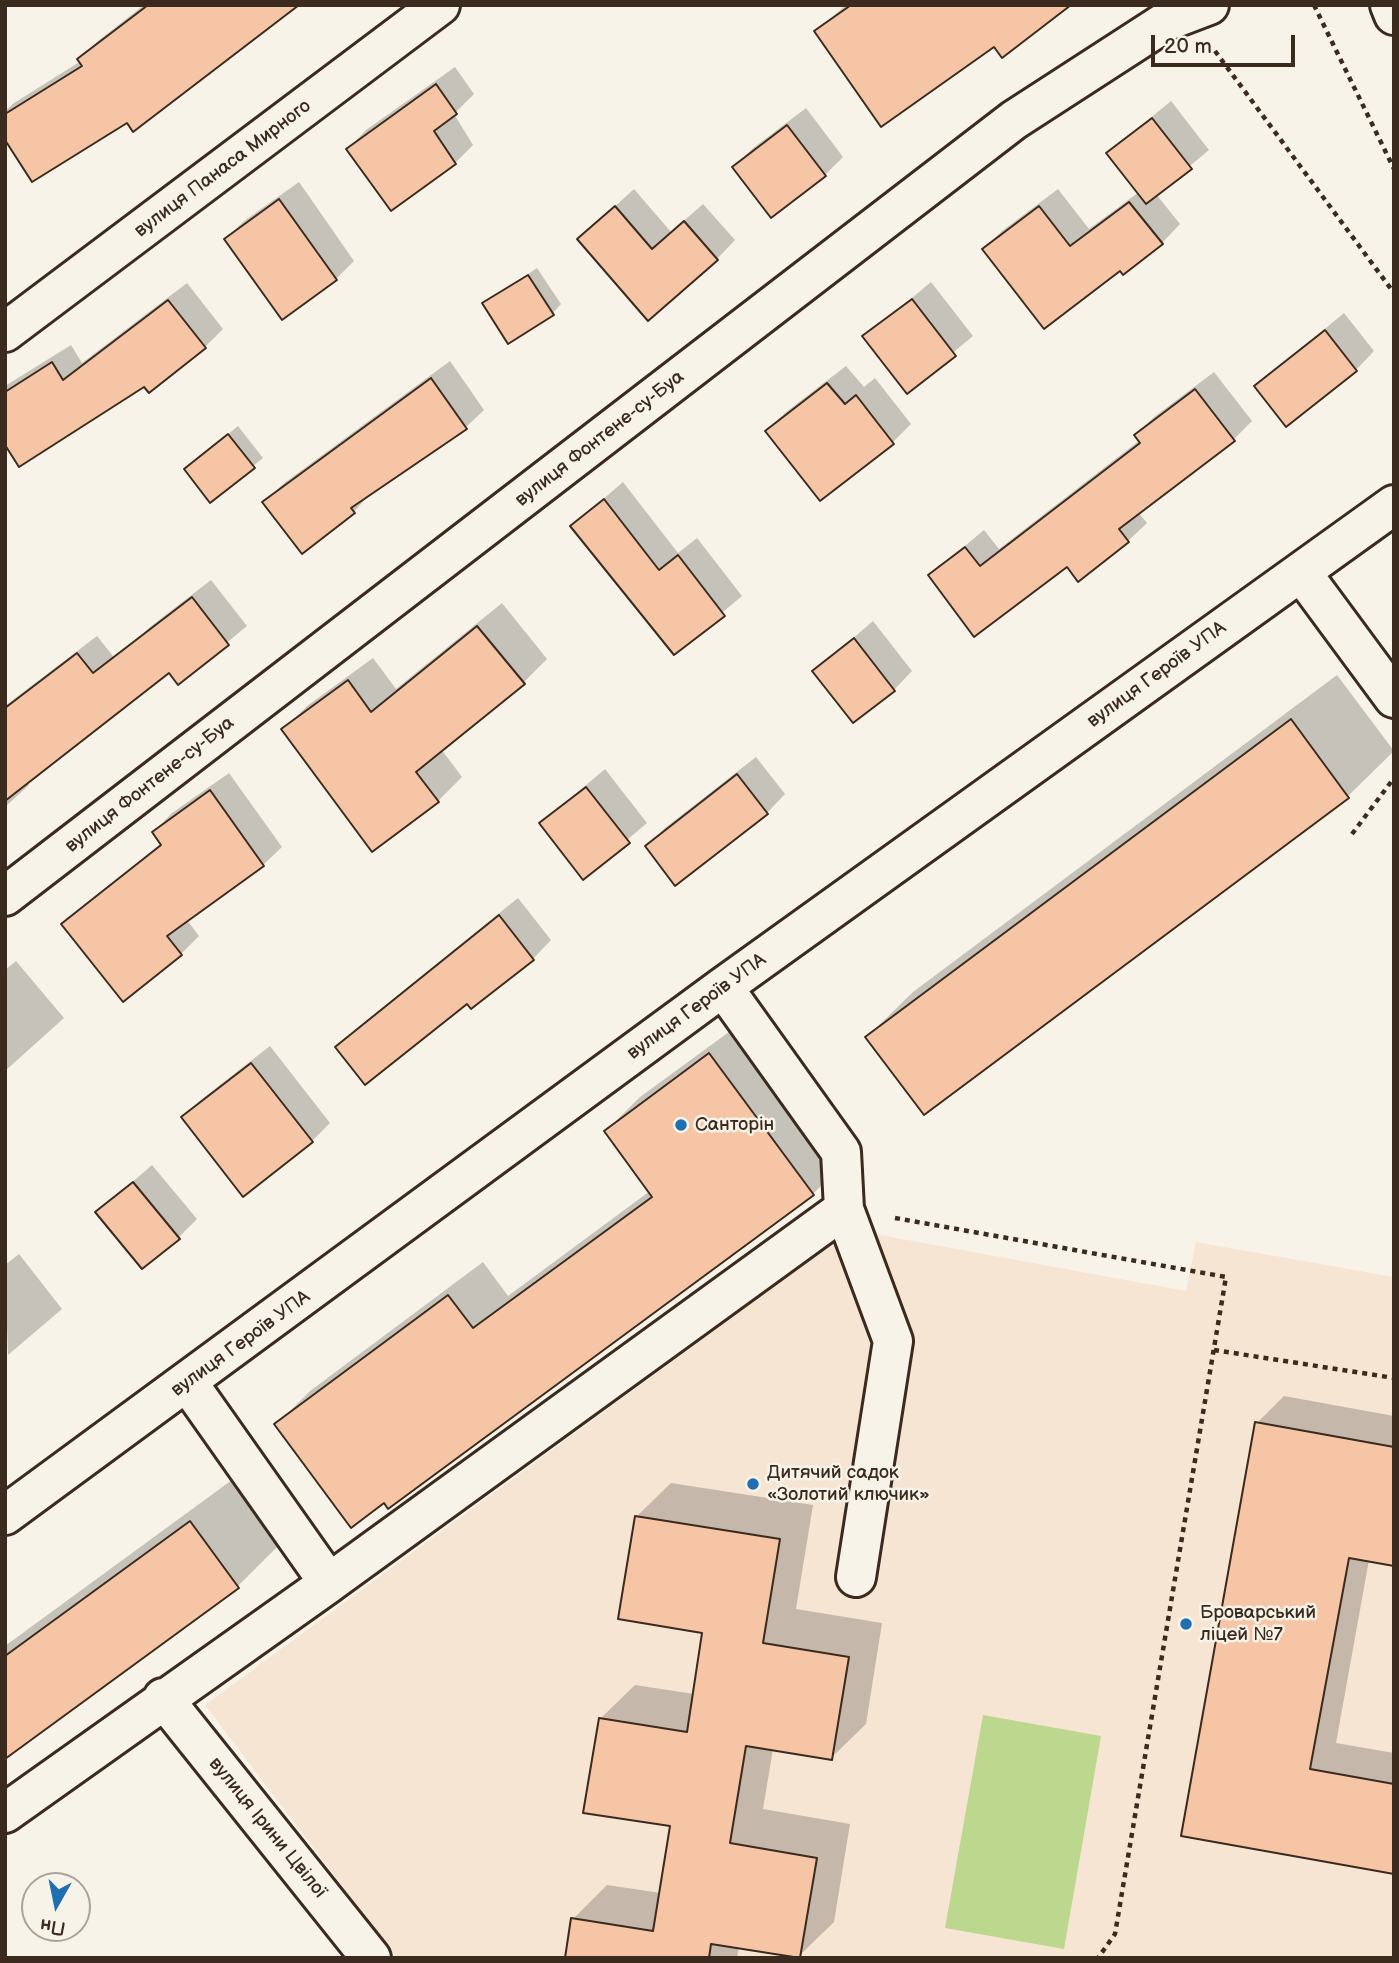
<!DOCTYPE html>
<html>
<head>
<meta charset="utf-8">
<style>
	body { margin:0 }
	#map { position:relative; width:1399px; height:1963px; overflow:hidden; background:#f7f3e8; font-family:"Balsamiq Sans",sans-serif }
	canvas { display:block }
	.frame { position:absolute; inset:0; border:7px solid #3b2a1e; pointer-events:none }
	.north { position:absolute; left:21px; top:1872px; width:70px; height:70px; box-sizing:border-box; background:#f7f3e8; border:2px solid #aca397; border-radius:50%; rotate:189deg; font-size:19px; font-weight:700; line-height:28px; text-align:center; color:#3b2a1e }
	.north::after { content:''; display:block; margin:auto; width:24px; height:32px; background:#1f6fb2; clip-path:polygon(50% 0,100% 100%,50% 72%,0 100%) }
	.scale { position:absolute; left:1151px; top:35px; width:144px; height:32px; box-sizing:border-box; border:4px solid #3b2a1e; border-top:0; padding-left:9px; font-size:21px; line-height:24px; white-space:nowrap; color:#3b2a1e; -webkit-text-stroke:5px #f7f3e8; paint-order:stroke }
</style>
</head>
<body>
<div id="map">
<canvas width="1399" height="1963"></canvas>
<div class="frame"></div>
<div class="north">Пн</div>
<div class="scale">20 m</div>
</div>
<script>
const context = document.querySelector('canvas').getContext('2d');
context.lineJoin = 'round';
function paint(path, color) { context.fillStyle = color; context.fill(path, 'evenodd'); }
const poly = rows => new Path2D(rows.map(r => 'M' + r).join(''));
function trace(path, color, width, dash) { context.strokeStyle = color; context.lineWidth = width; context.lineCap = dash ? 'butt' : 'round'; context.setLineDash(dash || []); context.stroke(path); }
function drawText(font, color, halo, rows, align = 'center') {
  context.font = font + ' "Balsamiq Sans",sans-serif'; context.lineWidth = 5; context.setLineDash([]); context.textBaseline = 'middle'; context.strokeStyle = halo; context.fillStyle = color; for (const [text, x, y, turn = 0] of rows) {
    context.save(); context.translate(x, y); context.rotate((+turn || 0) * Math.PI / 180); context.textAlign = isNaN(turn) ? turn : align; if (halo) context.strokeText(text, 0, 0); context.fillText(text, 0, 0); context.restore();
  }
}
paint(poly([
	[869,1233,1186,1291,1196,1242,1394,1277,1394,1958,397,1958,205,1705,835,1242]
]), '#f7e5d4');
paint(poly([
	[983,1715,1101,1736,1064,1949,945,1928]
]), '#bcd78e');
paint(poly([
	[144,5,296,5,127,121,5,137,5,111,14,103,81,61,79,59,98,41],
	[846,5,1067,5,994,45,816,31],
	[455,67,474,94,454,114,473,145,455,163,348,149,366,130],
	[1171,101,1209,150,1156,194,1180,224,1162,243,1120,269,984,249,1002,231,1058,189,1089,229,1139,192,1108,153],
	[806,108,843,157,825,175,734,167,752,149],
	[299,182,354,261,336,279,226,239,244,221],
	[634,189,671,232,703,204,735,240,717,259,579,239],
	[537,268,561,304,553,313,485,304],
	[931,282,973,336,907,391,865,337],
	[187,283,223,329,205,347,145,384,5,442,5,386,71,345,82,363],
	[1344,313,1374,351,1356,370,1256,386],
	[450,361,484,410,465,428,371,492,354,512,265,502,283,484],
	[846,366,864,387,875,378,911,424,893,442,767,431,786,412],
	[1214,372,1252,421,1233,440,1138,512,1147,523,1128,541,1067,565,930,575,984,530,999,549,1140,440,1136,435,1154,417],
	[238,426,263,458,211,500,186,469],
	[623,482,678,553,697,538,742,596,674,653,572,526],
	[211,580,247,626,179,682,170,671,132,645,150,627],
	[502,603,547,659,523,683,441,749,462,777,438,801,283,730,307,706,373,658,396,689],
	[873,621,912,671,894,690,815,671],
	[97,636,140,690,27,782,29,785,5,807,5,706],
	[1337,675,1394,751,1348,796,924,1112,867,1037,913,992],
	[756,757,785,794,767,813,676,883,647,846,665,828],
	[605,769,647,823,583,877,541,823],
	[229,773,282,847,263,865,187,920,199,936,181,954,64,924,162,843,154,832,172,813],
	[518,898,551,940,533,959,467,1002,338,1047,356,1029],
	[16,961,64,1018,5,1071,5,970],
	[744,1021,846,1160,813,1194,384,1501,276,1425,310,1391,483,1262,508,1296,650,1191,606,1131,640,1097],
	[270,1046,330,1123,312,1141,183,1117,202,1099],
	[152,1165,197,1219,178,1238,98,1212],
	[19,1254,62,1309,8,1355,5,1265],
	[1284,1396,1394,1416,1394,1565,1369,1560,1336,1743,1394,1753,1394,1872,1183,1835,1257,1423],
	[236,1477,283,1541,238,1586,5,1757,5,1646],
	[671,1483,813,1505,796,1609,882,1623,866,1724,831,1758,773,1749,763,1809,850,1824,834,1922,799,1956,739,1947,737,1958,567,1958,573,1919,607,1885,661,1893,672,1825,600,1719,635,1685,694,1694,704,1631,636,1517]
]), '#0003');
const building = poly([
	[148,5,299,5,133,132,127,123,32,182,5,140,5,114,82,66,77,59,148,5],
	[851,5,1071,5,1002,58,994,47,881,127,814,31,851,5],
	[436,84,457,114,434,131,456,164,391,211,346,149,436,84],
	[1152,118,1192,169,1146,204,1106,153,1152,118],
	[787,125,826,176,771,218,732,167,787,125],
	[279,199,337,280,282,320,224,239,279,199],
	[1129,202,1163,244,1123,275,1120,271,1044,329,982,249,1039,206,1070,246,1129,202],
	[615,206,652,249,684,221,718,260,648,321,577,239,615,206],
	[528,275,554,315,508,344,482,303,528,275],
	[912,299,956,356,907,394,862,336,912,299],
	[168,300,206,348,149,393,144,387,19,467,5,445,5,392,52,362,63,380,168,300],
	[1325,330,1357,371,1286,427,1254,386,1325,330],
	[431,378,467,429,351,508,355,513,302,554,262,502,431,378],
	[827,383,845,404,856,395,894,444,820,501,765,431,827,383],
	[1195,389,1235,441,1119,529,1129,542,1078,582,1067,567,974,637,928,575,965,547,980,566,1140,443,1134,435,1195,389],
	[228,434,255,468,210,503,184,469,228,434],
	[604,499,659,570,678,555,725,616,674,655,570,526,604,499],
	[192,597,229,645,178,685,169,673,5,801,5,708,77,653,93,673,192,597],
	[477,626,525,684,416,772,439,802,372,852,281,729,348,680,371,712,477,626],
	[854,638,895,691,853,723,812,671,854,638],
	[1291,719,1349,798,924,1115,865,1037,1291,719],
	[737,774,768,814,675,886,645,846,737,774],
	[586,787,630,843,583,880,539,823,586,787],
	[210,790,264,866,167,936,182,955,123,1002,61,924,161,845,152,832,210,790],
	[499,915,534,960,471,1009,467,1004,365,1085,335,1047,499,915],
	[709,1053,814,1195,388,1509,384,1503,351,1528,274,1424,448,1295,473,1328,652,1197,604,1131,709,1053],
	[251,1063,313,1142,243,1197,181,1117,251,1063],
	[133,1182,180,1239,142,1269,95,1212,133,1182],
	[1255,1422,1394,1447,1394,1566,1349,1558,1310,1769,1394,1784,1394,1874,1181,1836,1255,1422],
	[635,1516,780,1539,763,1643,849,1657,832,1760,746,1746,730,1843,817,1858,800,1958,711,1944,709,1958,565,1958,571,1918,653,1931,670,1826,583,1813,599,1718,687,1732,702,1633,618,1619,635,1516],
	[190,1521,239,1588,5,1759,5,1656,190,1521]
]);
paint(building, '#f6c5a6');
trace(building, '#3b2a1e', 2);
const minor = poly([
	[5,332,440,5],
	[1301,572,1394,698],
	[5,896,1014,120,1167,21,1209,5],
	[723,987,841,1152,844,1209,893,1341,856,1577],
	[5,1515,723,987,1394,505],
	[329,1583,844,1209],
	[163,1698,371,1958],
	[5,1813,329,1583,188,1383]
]);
const major = poly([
	[1390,5,1394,15]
]);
trace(minor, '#3b2a1e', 44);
trace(major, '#3b2a1e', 44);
trace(poly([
	[1314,5,1394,169],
	[1215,51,1394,293],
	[1352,834,1394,778],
	[895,1218,1226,1277,1115,1934,1098,1958],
	[1214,1350,1394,1378]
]), '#3b2a1e', 4.5, [5, 5]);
trace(minor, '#f7f3e8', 38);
trace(major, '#f7f3e8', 38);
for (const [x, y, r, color] of [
	[681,1125,7,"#1f6fb2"],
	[753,1484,7,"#1f6fb2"],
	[1186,1624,7,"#1f6fb2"]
]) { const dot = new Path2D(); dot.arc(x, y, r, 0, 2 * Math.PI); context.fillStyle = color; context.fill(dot); trace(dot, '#f7f3e8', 2.5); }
drawText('19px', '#3b2a1e', '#f7f3e8', [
	["вулиця Панаса Мирного",223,169,-37],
	["вулиця Фонтене-су-Буа",600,439,-38],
	["вулиця Героїв УПА",1157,675,-36],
	["вулиця Фонтене-су-Буа",150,785,-38],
	["вулиця Героїв УПА",697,1007,-36],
	["вулиця Героїв УПА",241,1344,-36],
	["вулиця Ірини Цвілої",267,1828,51]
]);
drawText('19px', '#3b2a1e', '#f7f3e8', [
	["Санторін",695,1125],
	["Дитячий садок",767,1473],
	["«Золотий ключик»",767,1495],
	["Броварський",1200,1613],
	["ліцей №7",1200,1635]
], 'left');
</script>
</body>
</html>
